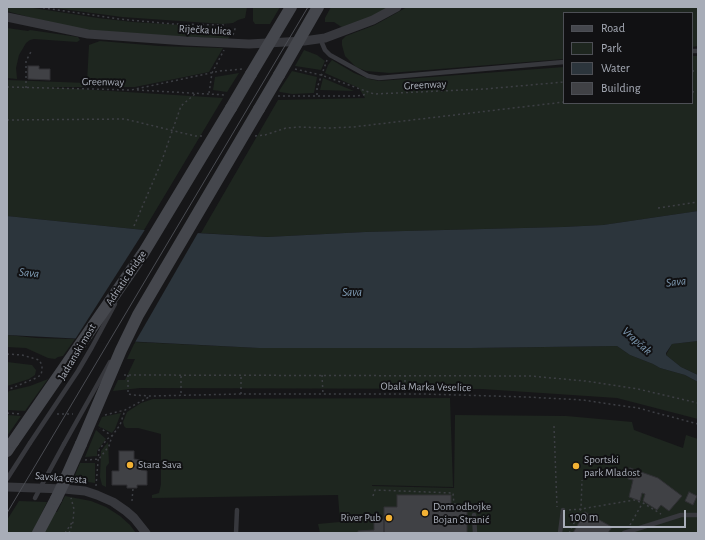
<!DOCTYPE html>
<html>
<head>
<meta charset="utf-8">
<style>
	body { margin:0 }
	#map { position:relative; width:705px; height:540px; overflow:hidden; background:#161618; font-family:"Alegreya Sans",sans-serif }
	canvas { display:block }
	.frame { position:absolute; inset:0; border:8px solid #a8adb8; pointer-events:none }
	.legend { position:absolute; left:563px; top:12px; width:130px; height:92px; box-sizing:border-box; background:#111113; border:1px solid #4d4f55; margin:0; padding:5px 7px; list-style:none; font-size:12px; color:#a8adb8 }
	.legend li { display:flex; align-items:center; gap:8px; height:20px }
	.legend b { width:20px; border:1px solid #4d4f55 }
	.scale { position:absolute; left:563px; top:510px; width:123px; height:18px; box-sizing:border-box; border:2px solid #a8adb8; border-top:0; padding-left:5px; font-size:12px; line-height:14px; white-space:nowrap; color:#a8adb8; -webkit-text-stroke:3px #111113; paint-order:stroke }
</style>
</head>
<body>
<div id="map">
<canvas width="705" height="540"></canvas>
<div class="frame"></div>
<ul class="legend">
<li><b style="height:5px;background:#45474d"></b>Road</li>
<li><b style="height:11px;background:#1e261f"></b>Park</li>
<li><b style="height:11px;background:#2c353c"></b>Water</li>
<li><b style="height:11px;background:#404145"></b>Building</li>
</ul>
<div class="scale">100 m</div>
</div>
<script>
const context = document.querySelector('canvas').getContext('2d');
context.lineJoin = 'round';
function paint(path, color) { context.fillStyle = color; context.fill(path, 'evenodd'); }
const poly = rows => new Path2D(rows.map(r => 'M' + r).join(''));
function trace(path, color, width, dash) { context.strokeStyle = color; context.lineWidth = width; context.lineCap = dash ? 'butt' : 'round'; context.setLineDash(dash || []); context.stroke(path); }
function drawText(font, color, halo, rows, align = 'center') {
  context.font = font + ' "Alegreya Sans",sans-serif'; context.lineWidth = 4; context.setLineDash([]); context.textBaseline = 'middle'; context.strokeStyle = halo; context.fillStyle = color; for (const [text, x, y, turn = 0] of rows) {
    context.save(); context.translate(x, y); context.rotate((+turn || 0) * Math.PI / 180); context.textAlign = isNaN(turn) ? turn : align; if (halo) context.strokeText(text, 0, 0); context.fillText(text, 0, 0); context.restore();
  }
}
paint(poly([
	[7,7,27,7,98,18,133,22,231,28,232,31,228,39,99,32,63,26,10,12,7,11],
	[55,7,247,7,245,18,238,20,233,23,223,24,122,17,55,8],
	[253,7,280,7,270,24,255,24,253,21],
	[331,7,390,7,378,14,343,28,334,22,325,22,325,18],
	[407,7,698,7,698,46,692,47,692,13,564,13,564,59,390,73,366,71,356,67,345,56,342,45,342,40,346,36,375,25],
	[7,28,28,31,30,30,78,37,80,40,77,42,34,39,30,40,26,43,19,55,16,68,17,79,7,78],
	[100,41,159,46,223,48,209,72,135,87,47,87,223,98,144,230,7,216,7,80,87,83,89,45],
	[304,50,317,55,325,61,321,70,295,66],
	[692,56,698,56,698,211,603,225,563,227,365,232,267,237,201,233,278,100,365,98,359,88,325,73,328,65,332,60,354,73,369,79,379,81,564,67,564,103,692,103],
	[292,71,317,77,314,93,292,94,280,92,279,91],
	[239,73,227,92,213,90,215,77],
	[323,78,349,89,354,91,320,90],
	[7,335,37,338,75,339,63,356,58,357,55,359,48,358,26,348,7,347],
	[698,341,698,375,681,367,666,355,672,344],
	[135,342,259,348,472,348,617,346,630,355,653,364,660,368,685,375,698,382,698,419,617,398,482,389,140,388,113,391,118,380,125,380,135,359,127,359],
	[7,362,32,365,36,370,35,375,29,379,7,386],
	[48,379,25,411,7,410,7,394,9,391,30,386],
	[450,398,453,487,372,485,372,486,454,488,455,415,566,416,632,422,634,430,683,448,686,435,698,439,698,533,320,533,318,524,340,522,338,495,152,498,152,495,159,493,161,484,161,434,138,428,126,428,124,426,123,422,127,412,141,403,153,399],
	[121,413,115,429,112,433,98,426,102,417],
	[7,415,21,416,7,436],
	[96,430,106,439,97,451,97,456,85,457],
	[108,442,109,463,106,467,106,487,102,485,100,477,101,451],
	[80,463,95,463,95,483,73,480],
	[65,496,91,501,106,507,120,516,130,525,136,533,43,533,55,512,57,512],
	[19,501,47,502,32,533,7,533,7,520]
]), '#1e261f');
paint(poly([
	[698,211,698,341,672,344,666,353,666,355,681,367,698,375,698,382,685,375,660,368,653,364,630,355,617,346,472,348,259,348,7,335,7,216,144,230,267,237,365,232,563,227,603,225]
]), '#2c353c');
paint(poly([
	[146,228,199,231,134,344,74,341]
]), '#161618');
const building = poly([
	[28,66,39,66,39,69,50,69,50,80,28,79,28,66],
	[119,451,134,451,134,459,142,460,141,470,147,471,147,485,137,485,137,488,127,488,127,485,112,485,112,471,119,471,119,451],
	[630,468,658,478,682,496,669,511,661,505,657,510,643,501,645,494,642,493,640,501,629,497,633,480,628,479,630,468],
	[689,492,697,496,693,505,685,501,689,492],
	[397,495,451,495,451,506,467,506,467,533,384,533,384,507,397,507,397,495],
	[585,512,612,527,608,533,573,533,585,512],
	[384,519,384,533,358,533,358,531,374,530,374,520,384,519]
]);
paint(building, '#404145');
trace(building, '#303034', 1);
trace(poly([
	[38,7,119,19,173,24,227,25],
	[233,35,236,26],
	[295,69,321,75,374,94,485,89,564,82],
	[692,71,698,71],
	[7,87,131,90,220,71,243,69],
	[26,88,26,61,32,50],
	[137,90,226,95],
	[692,92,698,91],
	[209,93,212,73,224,50],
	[317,95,317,88,327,60],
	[278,96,357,96,368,94],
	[7,120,125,119,195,136,203,136],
	[255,136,265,135,286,128,299,127,329,128,353,127,564,102],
	[658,208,698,202],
	[134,226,161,163,181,106,196,93],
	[7,354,22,355,39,360,42,365,42,370,41,375,36,378,7,390],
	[124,375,530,376,585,381,638,389,698,403],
	[128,375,128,394,133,395,151,396,241,394,422,394,527,397,583,400,616,405,638,408,698,424],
	[322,375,323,394],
	[405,375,405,394],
	[181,376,181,394],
	[241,394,241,376],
	[7,413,21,414],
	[57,414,73,414],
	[105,415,125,410,149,397],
	[554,426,557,507],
	[85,460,99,459,109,446,112,436,100,428],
	[96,486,99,450,107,439,112,436,120,425,125,410],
	[373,496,375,490,453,493,454,504,469,505,471,510],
	[132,501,133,488],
	[569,510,581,509,634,500,643,503,661,514],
	[630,525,642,504],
	[65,533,73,521],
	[69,533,73,522,74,509,71,498],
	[569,533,581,509,582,480]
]), '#3d3f44', 1.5, [2, 3]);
trace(poly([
	[322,43,325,50,330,55,368,76,379,78,564,62],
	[692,51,698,51],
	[7,479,30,443],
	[45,479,64,444],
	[474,515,475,533],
	[236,533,237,510],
	[560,533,563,510],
	[624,533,681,515,698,515]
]), '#37383d', 4.5);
trace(poly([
	[7,17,88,34,186,41,249,44,304,41,325,38,373,20,397,7],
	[7,487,64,489,85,491,97,495,113,502,126,511,134,518,146,533]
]), '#37383d', 9);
trace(poly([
	[231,108,251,74],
	[259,109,279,75],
	[7,451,13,442],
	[65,480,81,444],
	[38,533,56,499]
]), '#45474d', 12);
trace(poly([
	[7,513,308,7]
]), '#4a4c52', 1);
trace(poly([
	[30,443,78,371,92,347,115,304],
	[64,444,110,362],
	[35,498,45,479]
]), '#37383d', 4.5);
trace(poly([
	[251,74,291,7],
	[279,75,318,7],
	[13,442,144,252,231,108],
	[81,444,121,350,138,315,259,109],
	[56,499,65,480]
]), '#45474d', 12);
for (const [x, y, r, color] of [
	[130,465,4,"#f2b134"],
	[576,466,4,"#f2b134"],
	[425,513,4,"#f2b134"],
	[389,518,4,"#f2b134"]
]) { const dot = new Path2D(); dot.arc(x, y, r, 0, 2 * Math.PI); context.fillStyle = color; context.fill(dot); trace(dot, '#111113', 1.5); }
drawText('11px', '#a8adb8', '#111113', [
	["Riječka ulica",205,30,3],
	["Greenway",103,82,1],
	["Greenway",425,85,-3],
	["Adriatic Bridge",126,278,-56],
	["Jadranski most",77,352,-59],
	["Obala Marka Veselice",426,387,1],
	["Savska cesta",61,478,5]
]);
drawText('11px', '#a8adb8', '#111113', [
	["Sportski",584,460],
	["park Mladost",584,473],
	["Stara Sava",138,465],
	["Dom odbojke",433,507],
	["Bojan Stranić",433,520],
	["River Pub",381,518,"right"]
], 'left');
drawText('italic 12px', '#7f9bb3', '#111113', [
	["Sava",29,273,6],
	["Sava",676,282,-6],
	["Sava",352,292],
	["Vrapčak",637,341,42]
]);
</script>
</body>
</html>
